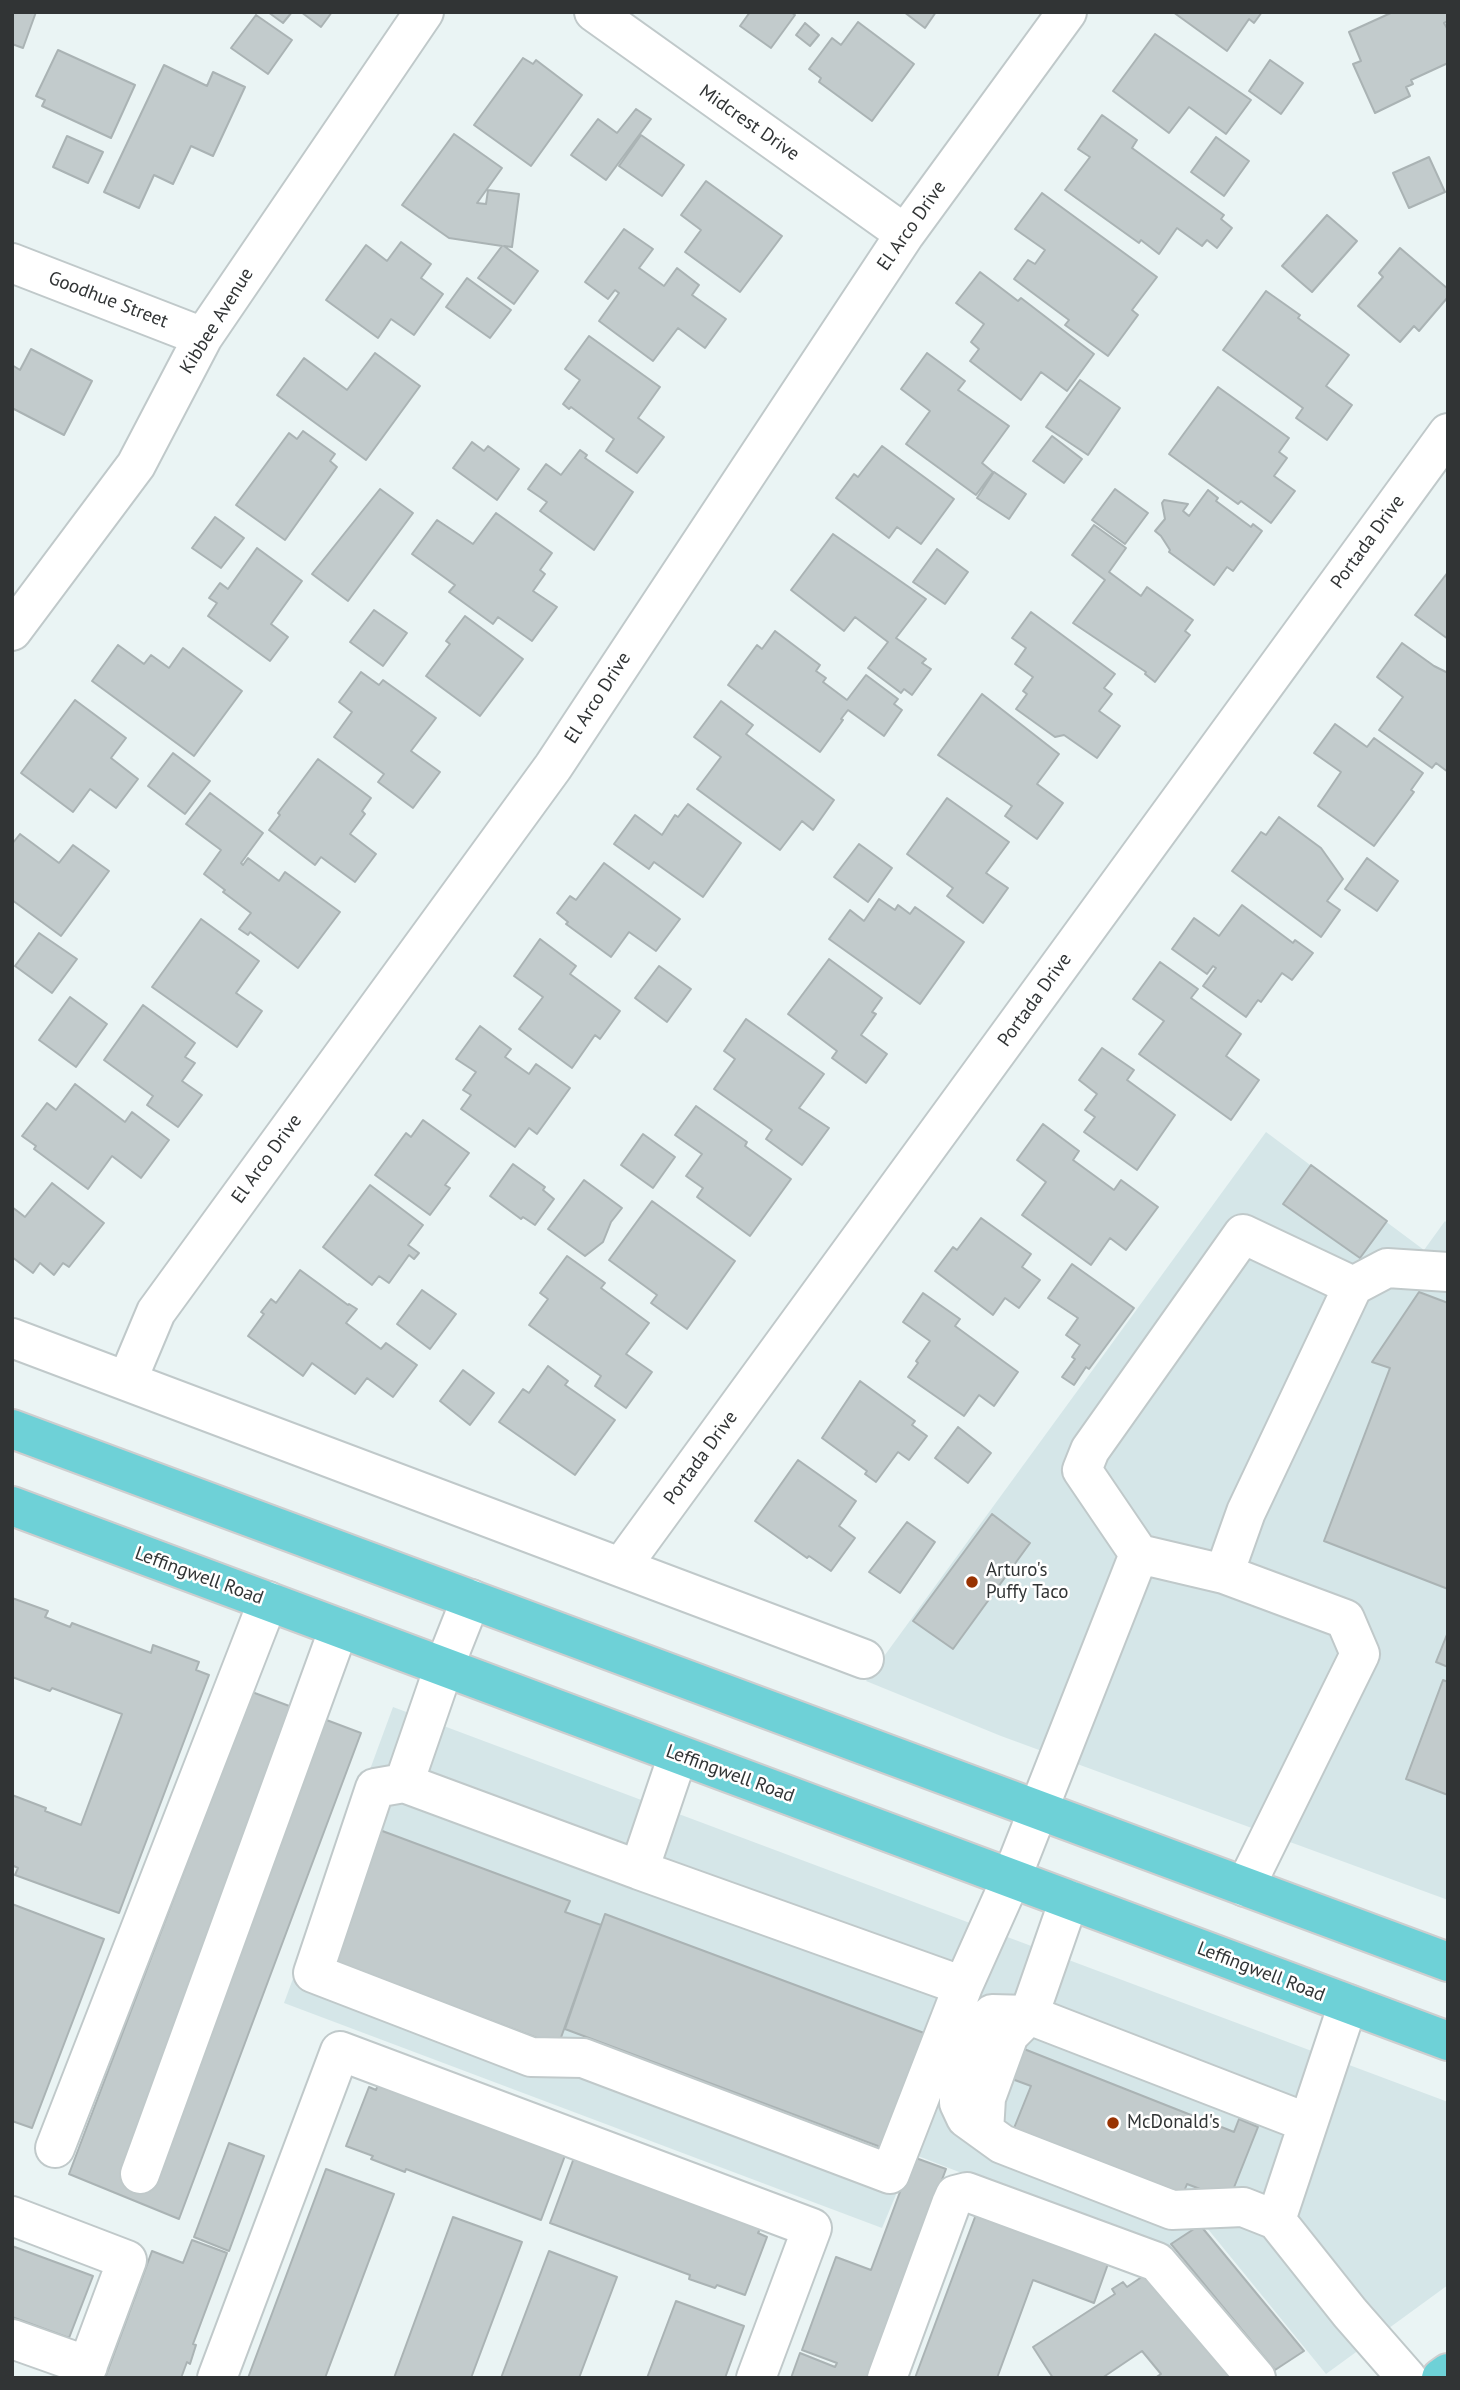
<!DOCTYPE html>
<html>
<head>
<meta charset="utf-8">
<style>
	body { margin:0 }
	#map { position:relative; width:1460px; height:2390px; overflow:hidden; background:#eaf4f4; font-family:"PT Sans",sans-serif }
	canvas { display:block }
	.frame { position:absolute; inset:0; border:14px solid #313435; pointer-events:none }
</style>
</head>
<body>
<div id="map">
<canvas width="1460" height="2390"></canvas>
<div class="frame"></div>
</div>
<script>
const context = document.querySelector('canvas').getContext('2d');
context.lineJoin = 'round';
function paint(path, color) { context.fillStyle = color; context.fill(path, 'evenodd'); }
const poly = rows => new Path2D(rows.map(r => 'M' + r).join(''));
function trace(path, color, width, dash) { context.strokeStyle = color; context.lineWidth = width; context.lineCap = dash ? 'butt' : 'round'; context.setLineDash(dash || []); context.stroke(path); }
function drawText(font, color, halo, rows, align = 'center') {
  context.font = font + ' "PT Sans",sans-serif'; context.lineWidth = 5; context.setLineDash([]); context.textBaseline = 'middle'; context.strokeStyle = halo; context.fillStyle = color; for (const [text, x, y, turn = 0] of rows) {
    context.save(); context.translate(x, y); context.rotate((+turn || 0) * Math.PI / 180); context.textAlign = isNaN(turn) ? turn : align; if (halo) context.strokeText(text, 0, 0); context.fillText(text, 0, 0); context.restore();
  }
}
paint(poly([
	[1266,1132,1424,1250,1445,1221,1448,1224,1448,1900,1001,1736,866,1681],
	[393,1707,1448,2102,1448,2285,1326,2374,1203,2223,1164,2252,913,2154,882,2228,284,2003]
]), '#d5e6e8');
const building = poly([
	[12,12,36,12,23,48,12,44,12,12],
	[268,12,292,12,283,23,268,12],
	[301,12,332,12,321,27,301,12],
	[750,12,791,12,795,15,771,48,740,26,750,12],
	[904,12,936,12,925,28,904,12],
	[1173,12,1262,12,1254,23,1249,19,1227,51,1173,12],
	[1393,12,1448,12,1448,21,1444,23,1448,30,1448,63,1411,80,1413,84,1406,87,1410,96,1375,113,1353,64,1361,61,1349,32,1393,12],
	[256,15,292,40,268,74,231,48,256,15],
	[858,22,914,64,872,121,819,82,821,78,809,69,832,38,841,45,858,22],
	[805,23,819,35,810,46,796,35,805,23],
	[1155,34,1251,100,1226,134,1189,107,1169,133,1113,91,1155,34],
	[58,50,135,85,111,138,42,106,45,100,36,96,58,50],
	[523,58,533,64,536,60,582,95,531,166,474,125,523,58],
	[1270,60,1303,83,1281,114,1249,91,1270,60],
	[164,65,207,86,213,72,245,87,213,156,191,146,173,184,154,175,139,208,104,192,164,65],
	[636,109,651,119,606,180,571,155,598,119,617,133,636,109],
	[1102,115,1137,140,1132,148,1224,215,1221,219,1232,228,1217,248,1207,240,1202,246,1177,228,1159,254,1141,240,1139,243,1065,190,1090,157,1078,149,1102,115],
	[454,134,502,168,477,203,486,204,488,190,519,194,512,247,504,246,538,271,514,304,478,278,502,246,449,238,402,205,454,134],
	[641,135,684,165,662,196,619,166,641,135],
	[67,136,103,152,88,183,53,167,67,136],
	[1216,137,1249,161,1224,196,1191,172,1216,137],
	[1429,157,1445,192,1409,208,1393,173,1429,157],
	[706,181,782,236,740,292,685,252,701,230,681,215,706,181],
	[1042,193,1157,277,1132,310,1138,315,1108,356,1065,325,1069,320,1014,279,1028,260,1035,264,1045,250,1015,229,1042,193],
	[1327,215,1357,241,1312,292,1282,266,1327,215],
	[624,229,653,249,639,268,664,286,677,268,699,285,692,295,726,319,705,348,678,328,653,361,599,321,619,293,615,290,608,299,585,282,624,229],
	[401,242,431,264,421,278,443,294,414,335,391,319,378,338,326,300,366,245,387,261,401,242],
	[1400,248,1448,289,1448,297,1419,331,1414,326,1400,342,1358,306,1383,277,1379,273,1400,248],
	[980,272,1018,301,1021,298,1094,354,1067,391,1041,372,1021,400,970,361,979,349,971,342,984,324,956,303,980,272],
	[467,278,511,310,490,338,446,307,467,278],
	[1266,291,1300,315,1298,318,1349,355,1326,386,1352,405,1327,440,1296,418,1303,408,1223,350,1266,291],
	[589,336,660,387,638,418,664,437,637,473,606,451,614,439,571,407,569,409,563,404,580,380,565,369,589,336],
	[31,349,92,381,64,435,12,408,12,365,20,370,31,349],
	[375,353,420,386,366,460,277,395,304,358,347,390,375,353],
	[927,353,965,381,958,390,1009,426,982,463,993,472,976,495,906,444,930,411,901,389,927,353],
	[1080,380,1120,408,1088,455,1046,427,1080,380],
	[1218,387,1289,438,1279,452,1287,458,1274,476,1295,491,1271,523,1241,501,1238,504,1169,454,1218,387],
	[303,431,335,454,330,461,337,467,285,540,236,505,289,433,297,439,303,431],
	[1052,436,1082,459,1064,483,1033,461,1052,436],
	[472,442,484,451,488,446,519,469,497,500,453,468,472,442],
	[882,446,954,499,921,544,897,527,889,538,836,498,854,474,858,477,882,446],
	[580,450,587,455,585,458,633,492,594,550,540,511,547,502,528,489,546,464,561,475,580,450],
	[994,472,1026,494,1009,519,977,498,994,472],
	[380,489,413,513,348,601,312,574,380,489],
	[1115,489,1148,513,1125,544,1092,520,1115,489],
	[1208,490,1218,498,1216,501,1251,527,1253,524,1262,531,1233,571,1227,567,1214,585,1169,552,1170,550,1161,536,1155,531,1165,519,1162,503,1164,500,1188,504,1183,511,1189,516,1208,490],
	[496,513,552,553,540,570,545,574,533,591,557,607,532,641,498,617,493,624,449,592,455,585,412,554,437,520,473,544,496,513],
	[215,517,244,538,221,568,192,548,215,517],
	[1094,525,1126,548,1109,572,1141,596,1147,587,1193,620,1185,631,1190,635,1155,682,1145,674,1146,672,1073,623,1105,580,1072,555,1094,525],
	[833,534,926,599,896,638,926,659,922,663,931,669,912,695,904,689,901,693,868,668,888,642,855,617,844,631,791,590,833,534],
	[257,548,302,581,271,624,288,637,270,661,208,616,217,603,209,598,220,583,228,589,257,548],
	[937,549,968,572,945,604,913,582,937,549],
	[1448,572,1448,639,1415,615,1448,572],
	[374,610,407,633,383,666,350,642,374,610],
	[1031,612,1115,674,1104,688,1112,694,1099,711,1120,726,1097,758,1064,735,1055,737,1016,709,1027,694,1023,691,1033,677,1015,664,1026,648,1012,638,1031,612],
	[465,616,523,659,480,716,426,676,450,644,446,641,465,616],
	[775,631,820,665,816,671,826,678,823,682,847,700,866,675,898,699,894,704,902,710,884,736,848,710,841,719,843,720,820,752,728,685,757,645,762,649,775,631],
	[1402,643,1434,666,1448,673,1448,772,1436,763,1432,768,1379,730,1403,697,1377,677,1402,643],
	[118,645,144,664,151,655,169,668,183,648,242,691,194,756,92,681,118,645],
	[361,672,379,685,383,680,436,718,411,751,440,772,413,808,378,782,384,774,334,737,352,712,339,702,361,672],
	[982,694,1059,754,1037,784,1063,803,1037,839,1005,816,1012,806,938,755,982,694],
	[75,700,126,738,111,758,138,779,116,808,90,789,73,812,21,773,75,700],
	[721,701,753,725,746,734,834,800,813,830,802,821,780,850,697,789,721,757,694,737,721,701],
	[1335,724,1367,747,1374,738,1423,773,1411,790,1414,792,1374,846,1318,806,1341,772,1314,753,1335,724],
	[173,753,210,781,185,814,148,786,173,753],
	[318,759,371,798,362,811,365,814,350,834,376,854,355,882,321,857,315,865,269,830,280,815,278,813,318,759],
	[210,793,263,833,241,863,243,865,248,858,279,881,285,872,340,912,298,968,250,932,248,935,239,929,251,913,223,892,225,890,204,874,221,850,186,824,210,793],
	[947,798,1009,842,986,873,1008,888,983,923,947,896,953,888,907,854,947,798],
	[688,804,741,843,703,897,654,862,649,869,614,844,635,815,662,835,675,815,678,817,688,804],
	[1279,817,1321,848,1343,879,1327,901,1340,910,1321,937,1232,871,1261,832,1266,835,1279,817],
	[20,834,59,863,73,845,109,871,61,936,12,900,12,844,20,834],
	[859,844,892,868,868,902,834,877,859,844],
	[1367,858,1398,881,1377,911,1345,889,1367,858],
	[604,863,680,919,656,951,629,932,611,957,566,924,568,922,557,913,570,896,576,900,604,863],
	[879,899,895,910,898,905,910,914,915,907,964,942,920,1004,829,939,850,910,864,921,879,899],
	[1242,905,1293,943,1295,940,1313,953,1292,980,1282,973,1261,1002,1258,1000,1246,1017,1203,986,1216,968,1213,966,1207,974,1172,949,1194,918,1219,936,1242,905],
	[201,919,259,961,236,993,262,1011,237,1047,152,987,201,919],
	[39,933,77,959,52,993,15,966,39,933],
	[540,939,576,966,570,974,620,1011,600,1039,595,1035,572,1068,519,1029,543,997,514,976,540,939],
	[829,959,882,998,872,1012,876,1014,861,1035,887,1054,866,1083,832,1058,837,1051,788,1014,829,959],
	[1160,962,1198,989,1191,998,1241,1034,1226,1056,1259,1080,1231,1120,1139,1054,1164,1021,1133,999,1160,962],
	[659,966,691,989,667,1022,635,998,659,966],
	[70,997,107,1024,76,1067,39,1040,70,997],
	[143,1005,195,1043,185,1057,195,1063,182,1081,202,1095,178,1127,147,1105,153,1096,104,1060,143,1005],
	[746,1019,824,1074,799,1108,829,1128,802,1165,766,1139,772,1130,714,1089,735,1059,724,1051,746,1019],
	[480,1026,511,1049,505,1057,529,1074,536,1064,570,1088,537,1134,529,1128,515,1147,461,1109,471,1095,463,1090,476,1072,456,1059,480,1026],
	[1102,1048,1134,1070,1127,1080,1175,1115,1137,1170,1084,1132,1095,1117,1085,1110,1097,1094,1079,1080,1102,1048],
	[75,1084,125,1122,132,1112,169,1140,141,1178,112,1156,88,1189,34,1149,36,1146,22,1136,47,1103,56,1110,75,1084],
	[696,1106,747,1142,745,1146,791,1179,750,1236,697,1197,703,1188,686,1176,702,1154,675,1135,696,1106],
	[423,1120,469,1153,445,1185,450,1188,430,1215,375,1175,406,1133,411,1137,423,1120],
	[1043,1124,1079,1151,1073,1160,1114,1190,1121,1180,1158,1207,1126,1250,1110,1238,1091,1265,1022,1215,1046,1182,1017,1160,1043,1124],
	[643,1134,675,1157,653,1188,621,1165,643,1134],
	[513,1164,545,1187,543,1190,554,1199,535,1225,523,1217,521,1219,490,1196,513,1164],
	[1311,1165,1387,1221,1360,1258,1283,1204,1311,1165],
	[584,1180,622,1208,611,1222,603,1242,585,1256,548,1229,584,1180],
	[52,1183,104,1223,69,1267,63,1263,54,1275,40,1263,33,1273,12,1257,12,1207,25,1217,52,1183],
	[370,1185,423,1225,408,1245,419,1253,414,1259,409,1255,389,1283,379,1276,372,1285,323,1247,370,1185],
	[652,1201,735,1261,687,1329,651,1303,657,1295,609,1260,652,1201],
	[981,1218,1031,1254,1022,1267,1040,1280,1019,1308,1005,1298,993,1315,935,1271,953,1247,957,1250,981,1218],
	[567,1256,605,1283,601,1288,649,1323,626,1354,652,1372,626,1408,595,1386,601,1376,529,1325,548,1299,540,1293,567,1256],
	[1072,1264,1134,1308,1089,1369,1086,1367,1074,1385,1062,1377,1075,1359,1072,1357,1080,1345,1066,1335,1078,1318,1048,1298,1072,1264],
	[300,1270,348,1305,349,1304,357,1309,346,1323,381,1349,386,1343,417,1365,393,1397,367,1378,355,1394,312,1363,303,1376,248,1336,264,1314,261,1312,271,1299,276,1303,300,1270],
	[422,1290,456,1314,430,1349,397,1324,422,1290],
	[1419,1292,1448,1303,1448,1589,1324,1541,1390,1368,1372,1362,1419,1292],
	[923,1293,960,1319,955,1326,1018,1372,994,1406,979,1395,964,1416,908,1377,918,1363,916,1361,930,1341,903,1322,923,1293],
	[548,1366,568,1381,565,1385,615,1420,575,1475,499,1422,523,1389,529,1393,548,1366],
	[463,1370,494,1393,470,1425,440,1401,463,1370],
	[860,1381,915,1421,912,1425,927,1436,909,1460,898,1452,876,1482,865,1474,867,1471,822,1438,860,1381],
	[958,1427,991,1453,968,1483,935,1458,958,1427],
	[798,1460,856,1501,839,1526,855,1538,831,1571,809,1556,807,1558,755,1521,798,1460],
	[992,1514,1030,1543,953,1649,913,1621,992,1514],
	[907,1522,935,1542,900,1593,869,1572,907,1522],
	[12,1598,48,1611,45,1617,70,1627,72,1623,151,1653,153,1645,199,1662,196,1670,209,1675,119,1913,15,1875,18,1868,12,1865,12,1795,46,1808,45,1811,81,1825,122,1714,52,1688,50,1691,12,1677,12,1598],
	[1448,1632,1448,1667,1436,1662,1448,1632],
	[1443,1680,1448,1682,1448,1795,1406,1779,1443,1680],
	[252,1692,361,1733,179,2219,69,2174,252,1692],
	[377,1829,570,1901,565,1912,601,1925,558,2046,328,1959,377,1829],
	[12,1904,104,1939,32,2128,12,2121,12,1904],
	[605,1914,932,2036,886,2149,565,2029,605,1914],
	[1024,2049,1234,2132,1239,2119,1258,2127,1229,2200,1187,2184,1179,2204,1010,2138,1031,2086,1012,2079,1024,2049],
	[379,2082,566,2153,541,2220,406,2169,405,2172,371,2159,373,2156,346,2146,369,2087,376,2090,379,2082],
	[229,2143,264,2156,229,2251,194,2237,229,2143],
	[575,2155,762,2225,758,2233,767,2237,745,2295,717,2285,715,2288,689,2279,690,2275,550,2223,575,2155],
	[913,2157,946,2169,868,2378,791,2378,800,2353,835,2367,837,2363,802,2350,836,2257,871,2270,913,2157],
	[326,2169,394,2194,325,2378,248,2378,326,2169],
	[981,2201,1113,2250,1094,2303,1033,2280,997,2378,915,2378,981,2201],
	[453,2217,522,2242,471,2378,394,2378,453,2217],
	[1200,2225,1304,2351,1275,2370,1171,2244,1200,2225],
	[192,2240,227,2253,193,2344,196,2345,190,2364,187,2362,181,2378,105,2378,152,2251,183,2263,192,2240],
	[12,2246,93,2276,69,2338,12,2317,12,2246],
	[549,2251,617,2277,579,2378,501,2378,549,2251],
	[1149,2272,1237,2378,1155,2378,1161,2374,1142,2351,1102,2378,1053,2378,1033,2347,1115,2294,1112,2289,1123,2282,1127,2287,1149,2272],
	[676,2301,744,2326,725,2378,647,2378,676,2301]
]);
paint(building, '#c2cbcc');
trace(building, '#aab3b4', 2);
const minor = poly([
	[594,12,905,234],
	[12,263,203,337],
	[12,631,136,465,203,337,424,12],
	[12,1338,864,1659],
	[127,1381,156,1312,553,767,905,234,1067,12],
	[1139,1554,1082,1470,1090,1450,1243,1234,1353,1286],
	[621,1567,1448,433],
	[1224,1574,1246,1512,1353,1286,1387,1268,1448,1272],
	[678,1755,639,1870,404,1783,375,1788,313,1973,531,2057,583,2058,890,2174,963,1986,1011,1879,1139,1554,1224,1574,1345,1619,1360,1654,1245,1887],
	[404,1783,444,1667,471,1599],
	[639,1870,963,1986],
	[1069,1900,1029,2015,1009,2035,986,2098,984,2131,1002,2144,1172,2210,1243,2207,1276,2220,1350,2313,1407,2378],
	[984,2131,966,2118,959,2103,959,2088,992,2014,1029,2015,1308,2123],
	[55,2148,268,1601],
	[140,2174,339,1628],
	[12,2216,127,2260,83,2378],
	[1276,2220,1348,2004],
	[12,2339,88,2366],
	[217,2378,340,2051,812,2228,756,2378],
	[887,2378,951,2204,955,2195,967,2192,1157,2262,1256,2378]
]);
const major = poly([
	[12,1429,1448,1962],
	[12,1506,1448,2041],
	[1441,2378,1448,2373]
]);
trace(minor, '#c0c9ca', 42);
trace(major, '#cececf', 42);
trace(minor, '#fff', 38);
trace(major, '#6ed1d7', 38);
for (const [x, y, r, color] of [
	[972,1582,7,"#983302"],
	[1113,2123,7,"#983302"]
]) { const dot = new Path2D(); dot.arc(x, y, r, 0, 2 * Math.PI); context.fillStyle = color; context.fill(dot); trace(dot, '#fff', 2.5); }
drawText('19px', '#313435', '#fff', [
	["Midcrest Drive",749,123,35],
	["El Arco Drive",912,226,-55],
	["Goodhue Street",108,300,21],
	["Kibbee Avenue",217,321,-58],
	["Portada Drive",1368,542,-54],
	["El Arco Drive",598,698,-57],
	["Portada Drive",1035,1000,-54],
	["El Arco Drive",267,1159,-54],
	["Portada Drive",701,1458,-54],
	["Leffingwell Road",199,1576,20],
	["Leffingwell Road",730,1774,20],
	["Leffingwell Road",1261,1972,21]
]);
drawText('19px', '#313435', '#fff', [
	["Arturo's",986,1571],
	["Puffy Taco",986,1593],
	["McDonald's",1127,2123]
], 'left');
</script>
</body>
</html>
